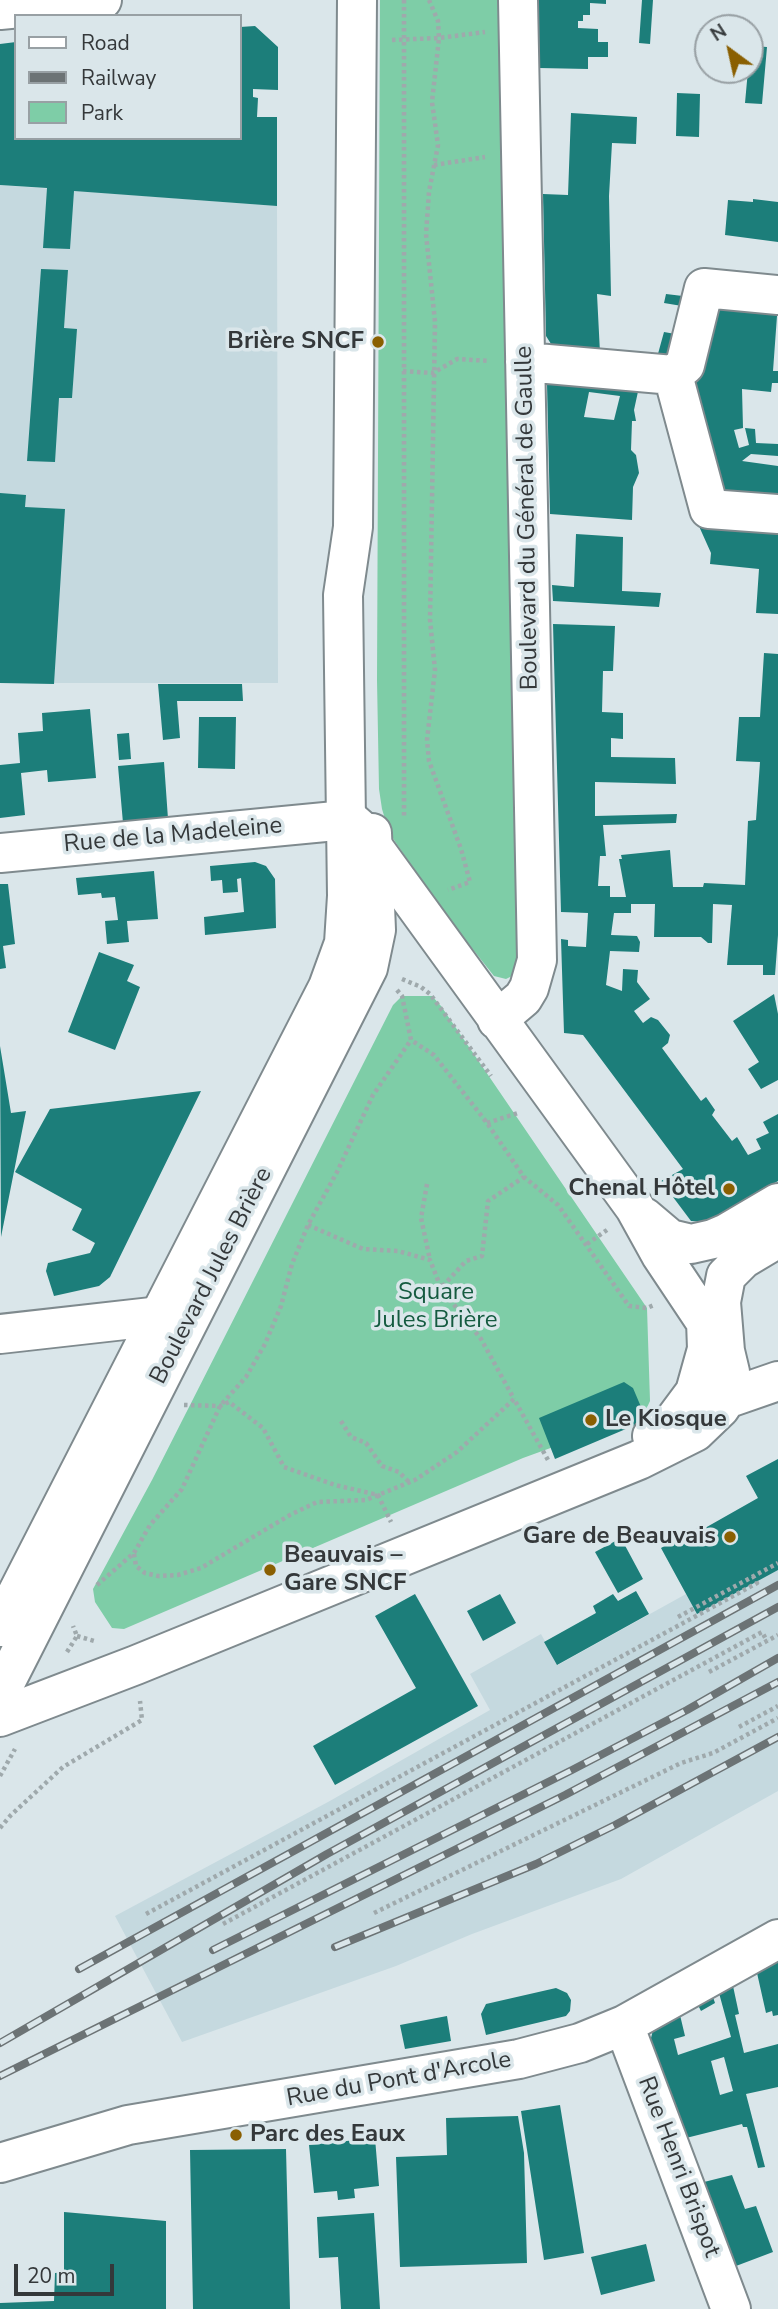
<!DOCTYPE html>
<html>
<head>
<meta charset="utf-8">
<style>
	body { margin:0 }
	#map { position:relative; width:778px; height:2309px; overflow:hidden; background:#dae6ea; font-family:"Nunito Sans",sans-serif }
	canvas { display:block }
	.legend { position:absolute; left:14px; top:14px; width:228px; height:126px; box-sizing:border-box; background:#dae6ea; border:2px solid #98a0a4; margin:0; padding:9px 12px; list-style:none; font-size:21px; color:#34383a }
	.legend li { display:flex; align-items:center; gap:14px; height:35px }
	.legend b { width:35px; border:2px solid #98a0a4 }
	.north { position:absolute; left:694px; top:14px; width:70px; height:70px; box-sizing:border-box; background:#dae6ea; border:2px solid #98a0a4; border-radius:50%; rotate:327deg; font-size:19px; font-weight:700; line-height:28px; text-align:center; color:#34383a }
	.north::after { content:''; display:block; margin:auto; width:24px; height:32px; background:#8a5f01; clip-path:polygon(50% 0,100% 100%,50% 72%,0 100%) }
	.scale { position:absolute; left:14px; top:2264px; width:100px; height:32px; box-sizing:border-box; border:4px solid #34383a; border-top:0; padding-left:9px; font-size:21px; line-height:24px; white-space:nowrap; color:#34383a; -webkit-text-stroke:5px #dae6ea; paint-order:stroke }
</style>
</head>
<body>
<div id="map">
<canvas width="778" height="2309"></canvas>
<ul class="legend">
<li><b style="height:9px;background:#fff"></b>Road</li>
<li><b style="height:9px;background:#6c7375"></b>Railway</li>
<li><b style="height:19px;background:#7ecda7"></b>Park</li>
</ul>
<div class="north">N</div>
<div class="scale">20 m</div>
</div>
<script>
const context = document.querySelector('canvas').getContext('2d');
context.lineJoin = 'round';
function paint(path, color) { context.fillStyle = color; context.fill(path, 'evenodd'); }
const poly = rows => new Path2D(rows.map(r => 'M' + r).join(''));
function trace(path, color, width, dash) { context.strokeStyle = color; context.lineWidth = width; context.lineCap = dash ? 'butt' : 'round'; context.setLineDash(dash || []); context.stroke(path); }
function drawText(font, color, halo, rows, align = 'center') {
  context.font = font + ' "Nunito Sans",sans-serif'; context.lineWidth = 7; context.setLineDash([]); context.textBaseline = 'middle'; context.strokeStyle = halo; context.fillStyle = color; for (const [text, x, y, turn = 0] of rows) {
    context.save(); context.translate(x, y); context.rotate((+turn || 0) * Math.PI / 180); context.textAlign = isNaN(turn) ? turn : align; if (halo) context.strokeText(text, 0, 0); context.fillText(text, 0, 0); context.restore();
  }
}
paint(poly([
	[0,185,277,206,278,683,0,683],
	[778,1459,778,1791,621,1879,472,1934,396,1966,182,2042,115,1916,328,1802,490,1710,470,1674,541,1634,558,1665,686,1594,661,1548,703,1525,706,1528,758,1498,746,1476]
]), '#c5d9df');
paint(poly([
	[380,0,500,0,525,939,516,974,506,979,494,976,448,918,396,843,389,832,382,809,379,789,377,680],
	[402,996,432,996,441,1006,647,1308,650,1401,644,1414,523,1458,124,1629,112,1628,95,1602,93,1589,152,1480,393,1005]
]), '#7ecda7');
paint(poly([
	[538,0,606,0,606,4,590,3,590,15,583,15,583,21,578,21,578,28,598,29,598,42,608,42,608,57,588,57,588,69,539,68],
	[642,0,653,0,650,44,639,43],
	[255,26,278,47,278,90,253,89,253,97,258,98,257,117,277,117,277,206,74,191,70,249,43,248,47,188,0,185,0,44,16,42,16,138,240,138,240,27],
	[750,46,767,47,762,104,745,103,748,70,750,70],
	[677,93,700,94,699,137,676,136],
	[571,113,637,117,636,144,612,143,609,196,611,296,597,294,600,353,553,347,546,336,543,194,568,195],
	[753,199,778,202,778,242,725,235,728,200,753,202],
	[41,269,68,270,64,328,77,329,72,398,59,398,55,462,27,461],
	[666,294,691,297,688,307,664,303],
	[704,302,778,302,773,371,778,371,778,383,772,383,771,392,742,389,743,428,734,430,739,448,749,445,745,428,755,429,756,443,778,444,778,456,751,454,742,461,778,466,778,502,727,499,687,384],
	[664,332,681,335,673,364,656,361],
	[556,377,639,387,634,410,636,421,632,421,631,450,636,455,639,473,633,487,632,520,550,514,547,384],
	[589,392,620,396,614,420,584,417],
	[0,493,26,495,25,507,65,509,54,684,0,683],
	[698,524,778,530,778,614,756,613,759,569,710,564,711,553],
	[576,534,623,537,622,591,661,593,659,607,553,601,552,585,574,587],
	[553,624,615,626,613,671,603,671,602,712,623,713,623,739,611,738,611,757,675,758,676,784,595,782,595,816,677,814,676,823,603,825,606,856,600,856,598,886,610,886,610,897,626,897,619,859,622,859,621,855,670,850,673,887,703,887,704,883,745,885,748,821,756,820,760,762,736,761,739,717,760,717,764,653,778,654,778,935,775,975,763,975,763,965,727,965,732,905,713,904,712,943,708,943,701,937,654,937,655,904,631,904,631,913,614,913,611,935,637,936,640,942,639,952,610,951,606,985,622,991,623,969,638,970,637,982,650,999,634,1011,643,1023,651,1017,658,1020,670,1035,668,1043,662,1048,701,1101,706,1097,715,1110,712,1115,732,1141,737,1137,748,1155,761,1149,756,1139,769,1133,763,1122,778,1114,778,1181,705,1222,691,1221,661,1181,683,1169,583,1035,564,1033,561,939,568,940,568,946,586,947,588,913,561,912],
	[158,684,242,684,243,701,177,701,180,738,163,740],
	[90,709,96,778,48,782,47,770,21,773,25,815,0,818,0,765,20,763,18,733,43,731,42,713],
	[199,717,236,717,235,769,198,768],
	[129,733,131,759,119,760,117,734],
	[164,762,168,819,123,823,118,766],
	[255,862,266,866,275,879,276,928,205,935,204,917,244,912,241,878,237,879,238,892,223,893,222,880,211,881,210,866],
	[154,871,158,919,127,921,129,942,107,944,105,921,118,920,115,897,102,898,101,893,78,895,76,878],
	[0,884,8,884,15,944,3,946,6,968,0,969],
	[99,952,134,965,127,981,140,987,115,1050,68,1032],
	[774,994,778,1014,778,1080,761,1089,748,1069,759,1062,733,1021],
	[0,1046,11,1113,26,1111,1,1237],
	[201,1091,110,1277,99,1286,54,1296,46,1271,48,1263,90,1253,95,1243,72,1230,82,1209,15,1172,50,1109],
	[624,1382,633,1388,644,1414,640,1423,555,1459,539,1418],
	[778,1459,778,1570,697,1614,661,1548,703,1525,705,1528,758,1498,746,1476],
	[621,1538,643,1579,618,1593,595,1552],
	[636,1591,649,1614,557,1665,544,1642,596,1613,593,1606,613,1594,618,1601],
	[415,1594,478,1706,335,1785,313,1746,416,1688,375,1616],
	[500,1594,516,1623,483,1641,467,1611],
	[778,1961,778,2015,773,2016,772,2011,766,2013,757,1973],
	[733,1986,739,2014,735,2015,744,2053,778,2044,778,2087,746,2094,765,2167,758,2168,747,2127,743,2127,742,2124,686,2138,650,2042,653,2030,680,2015,685,2036,674,2039,678,2055,731,2037,719,1993],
	[724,2057,733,2091,720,2095,711,2061],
	[556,1988,567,1993,571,2000,570,2011,566,2016,486,2035,481,2014,486,2004],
	[713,1997,715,2003,701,2011,698,2005],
	[447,2016,451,2041,405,2049,400,2025],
	[560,2105,584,2253,544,2260,521,2111],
	[518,2116,524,2153,527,2263,400,2267,396,2157,447,2155,446,2118],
	[375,2138,379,2186,354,2189,355,2198,338,2200,337,2191,314,2193,309,2145],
	[286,2149,290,2309,193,2309,190,2150],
	[732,2175,745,2209,756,2206,773,2252,736,2266,704,2182],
	[64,2212,166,2221,166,2309,0,2309,0,2303,54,2301,55,2273,64,2272],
	[374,2213,380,2309,341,2309,338,2257,319,2258,317,2217],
	[646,2244,655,2281,601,2295,591,2257]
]), '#1c7e7a');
const minor = poly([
	[0,10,102,0],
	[525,362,673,375,709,509,778,514],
	[673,375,685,365,704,288,778,295],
	[0,853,346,820,352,822,360,829,635,1208,661,1255,725,1351],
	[497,1020,523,998,529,988,537,960,518,0],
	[644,1217,670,1239,691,1244,713,1239,727,1233,778,1203],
	[0,1334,187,1313],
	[726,1399,778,1381],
	[652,1436,672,1423,695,1392,707,1349,706,1321],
	[0,1717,136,1665,639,1460,695,1432,720,1408,726,1399,731,1387,730,1372,725,1351,721,1302,726,1276,743,1259,778,1238],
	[624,2025,731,2309],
	[0,2163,128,2125,519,2059,580,2043,624,2025,778,1939]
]);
const major = poly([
	[0,1627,328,987,344,943,347,896,343,595,353,527,357,0],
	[0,1693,368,968,376,930,372,833]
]);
trace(minor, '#7f8a8e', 42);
trace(major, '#7f8a8e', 42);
trace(poly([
	[404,0,404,816],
	[429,0,438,21,439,38,432,102,438,145,429,192,426,234,435,322,430,620,435,670,427,740,429,761,461,849,470,882,448,890],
	[392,40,439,38,485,32],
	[434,165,485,157],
	[403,371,433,373,457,359,490,361],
	[402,979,421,987,430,994,491,1076],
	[397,990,402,996,411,1040,434,1055,487,1123,524,1177,558,1205,629,1306,647,1308,654,1305],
	[487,1123,518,1113],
	[427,1184,421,1218,430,1260],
	[308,1225,363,1249,398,1251,430,1260,441,1288,466,1261,482,1256,488,1201,524,1177],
	[587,1244,607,1230],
	[441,1288,481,1339,514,1399],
	[184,1405,220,1406,229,1402,263,1428,284,1467,335,1485,378,1495,391,1522],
	[341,1421,351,1437,366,1443,382,1466,399,1472,409,1482],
	[134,1554,136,1566,145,1573,158,1576,178,1575,201,1568,290,1515,317,1502,366,1500,415,1480,457,1452,514,1399,548,1460],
	[97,1585,134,1553,150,1525,182,1489,220,1406,246,1377,265,1344,281,1306,292,1264,308,1225,337,1172,373,1095,411,1040],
	[678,1617,778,1563],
	[77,1636,94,1641],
	[67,1652,77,1636,73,1626],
	[709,1672,778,1635],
	[739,1727,778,1706],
	[0,1776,15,1749],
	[0,1828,11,1815,63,1767,142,1720,140,1701],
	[374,1913,681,1763,713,1753,778,1718],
	[146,1914,757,1583,753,1576],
	[223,1924,762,1632,767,1641]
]), '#9fa9ac', 4.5, [3.5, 3.5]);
trace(minor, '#fff', 38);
trace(major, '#fff', 38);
const rail = poly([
	[335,1947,536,1864,615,1825,778,1737],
	[213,1950,572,1770,687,1710,778,1658],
	[79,1969,778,1585],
	[0,2043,327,1854,778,1607],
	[0,2076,565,1795,778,1682]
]);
trace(rail, '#6c7375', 8);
trace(rail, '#dae6ea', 5, [16]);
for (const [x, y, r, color] of [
	[378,342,7,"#8a5f01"],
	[729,1189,7,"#8a5f01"],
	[591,1420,7,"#8a5f01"],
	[730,1537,7,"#8a5f01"],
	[270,1570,7,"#8a5f01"],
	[236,2135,7,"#8a5f01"]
]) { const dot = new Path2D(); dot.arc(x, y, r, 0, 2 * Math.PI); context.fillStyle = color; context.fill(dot); trace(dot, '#dae6ea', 2.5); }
drawText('bold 24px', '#34383a', '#dae6ea', [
	["Brière SNCF",364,342],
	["Chenal Hôtel",715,1189],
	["Le Kiosque",605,1420,"left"],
	["Gare de Beauvais",716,1537],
	["Beauvais –",284,1556,"left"],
	["Gare SNCF",284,1584,"left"],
	["Parc des Eaux",250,2135,"left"]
], 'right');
drawText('24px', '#34383a', '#dae6ea', [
	["Boulevard du Général de Gaulle",528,518,-91],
	["Rue de la Madeleine",173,836,-5],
	["Boulevard Jules Brière",212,1276,-63],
	["Rue du Pont d'Arcole",399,2080,-10],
	["Rue Henri Brispot",678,2167,69]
]);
drawText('24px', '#155b40', '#dae6ea', [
	["Square",436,1293],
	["Jules Brière",436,1321]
]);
</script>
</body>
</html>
